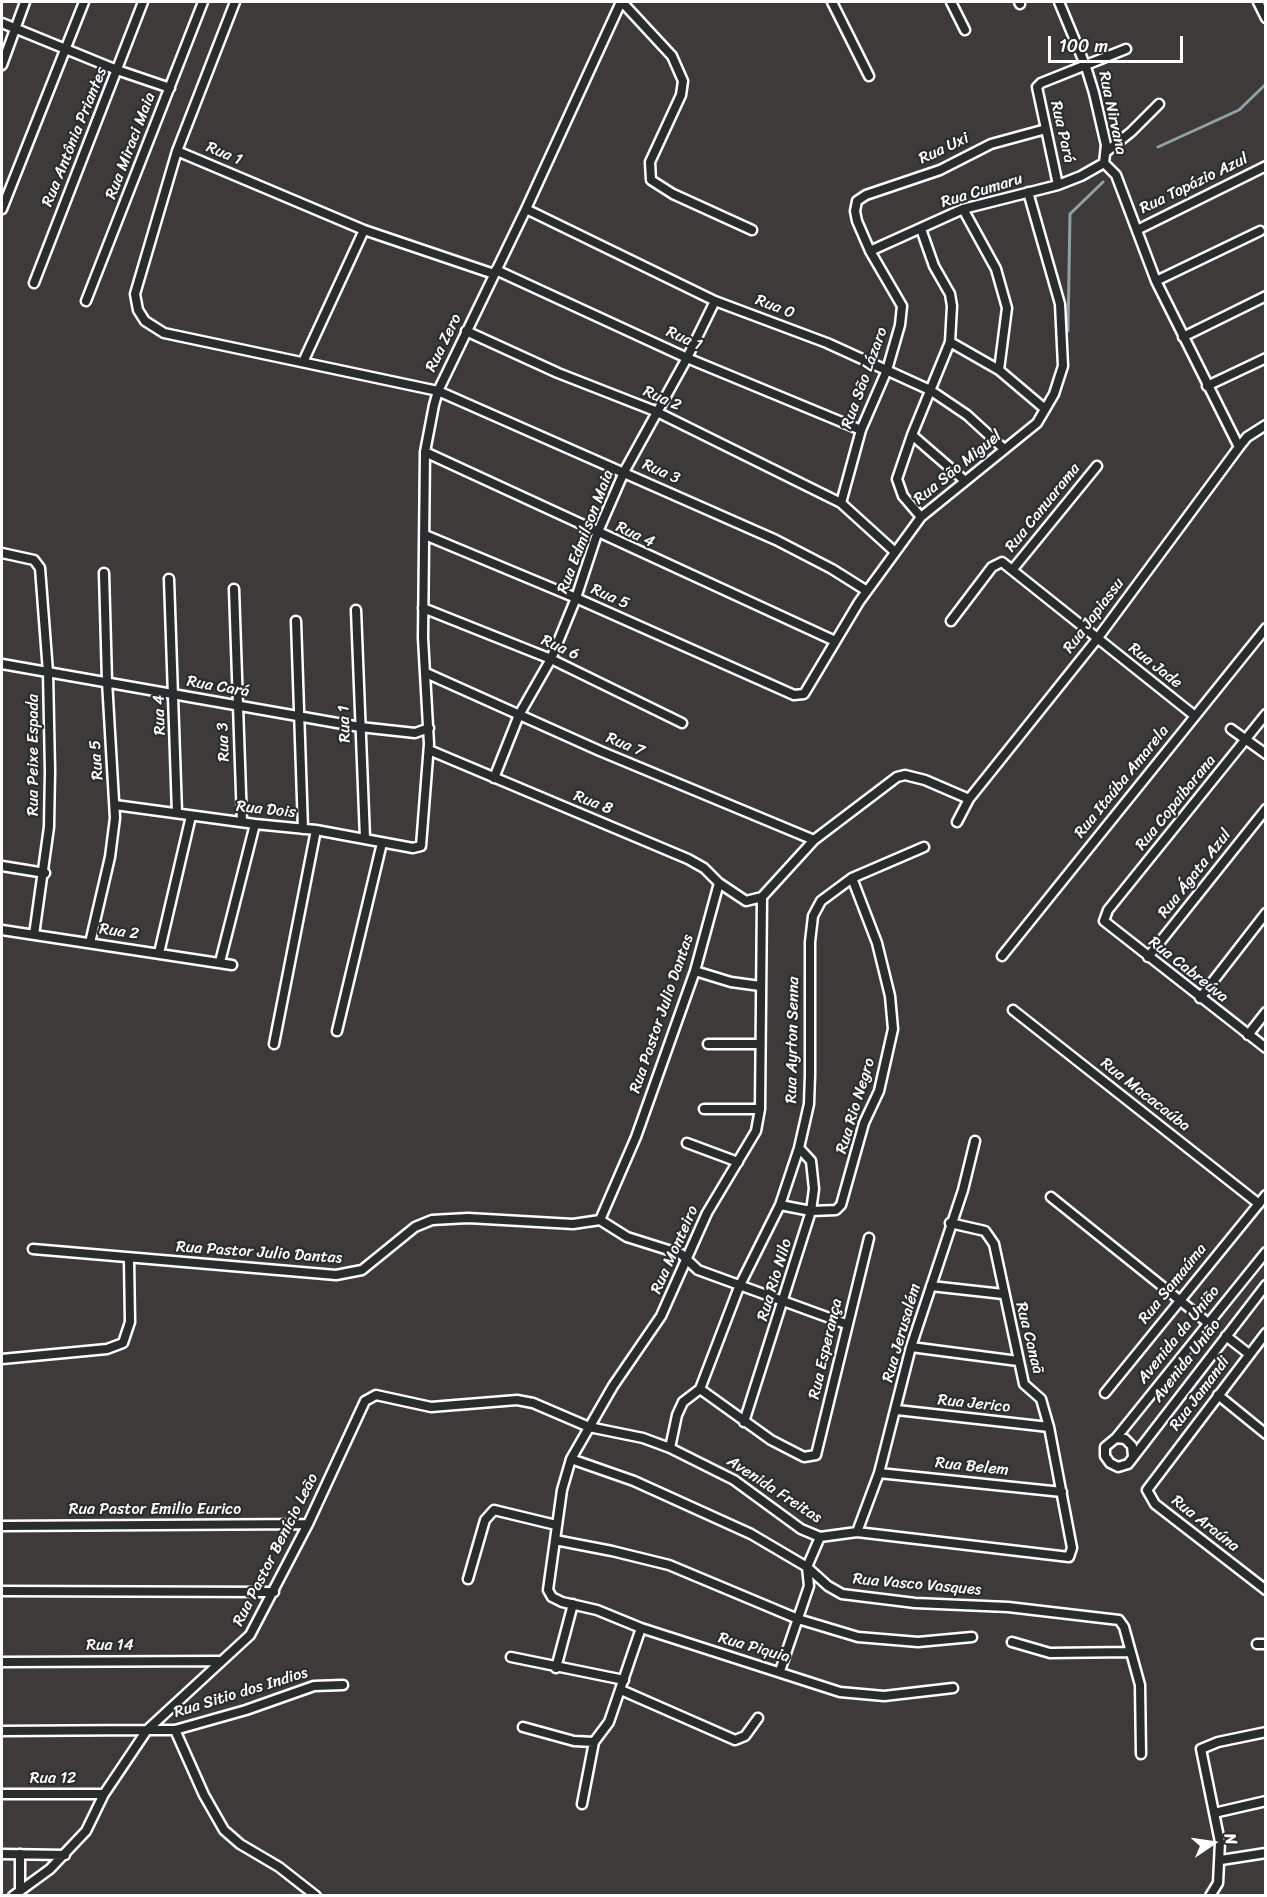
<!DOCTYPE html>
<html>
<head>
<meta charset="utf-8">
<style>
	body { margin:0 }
	#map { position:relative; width:1267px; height:1897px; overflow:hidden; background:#3d3a39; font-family:Sriracha,sans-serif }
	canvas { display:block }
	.frame { position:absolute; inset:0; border:3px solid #fff; pointer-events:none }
	.north { position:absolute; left:1183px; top:1813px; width:60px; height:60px; -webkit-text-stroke:4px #2a2d2e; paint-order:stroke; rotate:77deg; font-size:16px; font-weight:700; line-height:24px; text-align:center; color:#fff }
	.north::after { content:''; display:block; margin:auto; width:21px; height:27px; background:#fff; clip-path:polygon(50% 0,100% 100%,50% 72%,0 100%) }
	.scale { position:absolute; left:1048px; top:36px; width:135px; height:27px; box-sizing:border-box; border:3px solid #fff; border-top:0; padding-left:8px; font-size:18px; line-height:21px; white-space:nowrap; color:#fff; -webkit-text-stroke:4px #2a2d2e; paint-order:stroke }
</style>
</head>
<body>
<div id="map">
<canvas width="1267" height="1897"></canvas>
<div class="frame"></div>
<div class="north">N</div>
<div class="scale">100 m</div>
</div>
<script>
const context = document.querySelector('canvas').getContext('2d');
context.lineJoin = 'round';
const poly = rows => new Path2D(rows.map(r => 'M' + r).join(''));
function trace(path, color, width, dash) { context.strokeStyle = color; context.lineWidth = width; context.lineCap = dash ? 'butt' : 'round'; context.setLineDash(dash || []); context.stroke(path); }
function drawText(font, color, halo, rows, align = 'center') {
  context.font = font + ' Sriracha,sans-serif'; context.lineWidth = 4.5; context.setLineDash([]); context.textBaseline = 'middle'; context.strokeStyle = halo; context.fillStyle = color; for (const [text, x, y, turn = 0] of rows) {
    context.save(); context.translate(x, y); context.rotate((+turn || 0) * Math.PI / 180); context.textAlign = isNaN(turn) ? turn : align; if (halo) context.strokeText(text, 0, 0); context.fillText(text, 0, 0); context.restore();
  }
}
trace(poly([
	[1158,147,1239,110,1266,84],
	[1068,331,1070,214,1103,182]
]), '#8fa1a4', 3);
const street = poly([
	[235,2,177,151,135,294,138,310,145,321,164,333,438,391,776,540,832,569,867,591],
	[622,2,672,56,683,81,681,95,650,162,651,180,673,194,752,230],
	[832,2,869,76],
	[951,2,965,30],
	[1019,2,1020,4],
	[1059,2,1086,67,1094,93,1106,145,1104,163],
	[1258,2,1266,18],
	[2,23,117,70,170,88],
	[2,65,25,2],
	[177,151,364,230,494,274],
	[1106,152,1131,132,1159,104],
	[1104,163,1116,175,1156,281,1239,447],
	[1058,185,1037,87,1041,83,1126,49],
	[2,209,84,2],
	[526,209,715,301,827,343,930,390,967,415,1003,448],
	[963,209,996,269,1007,308,999,370],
	[921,229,934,266,950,294,952,306,950,342,912,435,897,479,903,496,921,517],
	[1137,230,1266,166],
	[870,251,963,209,1058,185,1081,176,1104,163],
	[496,270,687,358,861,430],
	[1156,281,1260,231],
	[34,283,143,2],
	[86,301,203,2],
	[466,331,558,373,655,411,841,503,895,552],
	[1183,337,1266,296],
	[950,342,999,370,1045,409],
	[303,362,364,230],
	[1207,386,1266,358],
	[912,435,964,480],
	[425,452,835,641],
	[841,503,861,430,887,370,900,325,902,306,870,251,857,221,855,211,857,201,866,195,940,170,991,144,1046,129],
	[425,535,576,598,794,695,804,694,859,602,921,517,1037,423,1054,394,1063,366,1060,304,1028,192],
	[2,553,34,560,40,568,48,672,50,771,49,827,34,935],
	[1013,569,1097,466],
	[169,579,177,813],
	[234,589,242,822],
	[423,608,551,659,682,723],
	[356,610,365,838],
	[296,621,303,829],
	[951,621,992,567,1002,562,1195,716],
	[2,664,360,727,415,733,429,728],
	[426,673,600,751,814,840],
	[1266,714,1108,910,1104,921,1266,1048],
	[1231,729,1266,754],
	[494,778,519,715,551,659,576,598,597,534,624,472,687,358,715,301],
	[115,805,255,824,316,830,413,848,421,846,429,744,423,638,425,452,434,405,438,391,526,209,621,2],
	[957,822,969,799,1097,639,1239,447,1247,437,1266,425],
	[2,866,45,873],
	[719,883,746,901,762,897,814,840,897,777,905,775,925,780,969,799],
	[762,897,760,1109,756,1131,707,1213,661,1316,613,1386,571,1459,562,1490,548,1590,552,1597,562,1602,597,1610,641,1628,840,1692,884,1696,953,1688],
	[2,930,232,965],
	[90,943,110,857,115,818,107,681,104,573],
	[159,953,191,816],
	[1002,956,1266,628],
	[1148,957,1266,809],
	[220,962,255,824],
	[695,971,731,982,760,986],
	[1200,998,1266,913],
	[1013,1010,1259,1204],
	[337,1031,382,843],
	[1248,1035,1266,1012],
	[274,1044,316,830],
	[708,1044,759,1044],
	[704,1109,760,1109],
	[687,1143,738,1162],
	[1051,1197,1208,1323],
	[780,1205,811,1211,836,1210,841,1205,864,1123,879,1091,893,1029,890,996,877,943,852,878],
	[600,1220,627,1237,681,1254,698,1270,846,1324],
	[33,1249,336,1275,362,1270,415,1227,432,1220,468,1218,573,1224,600,1220,636,1137,695,971,719,883,704,868,688,859,429,750],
	[931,1286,1003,1294],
	[1266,1333,1147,1490,1155,1504,1266,1590],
	[1226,1336,1249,1354],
	[911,1347,1018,1361],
	[2,1359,107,1349,123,1343,130,1322,129,1259],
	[700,1389,771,1440,804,1457,816,1455,869,1238],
	[1105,1393,1266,1195],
	[1218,1395,1266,1434],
	[897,1410,1049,1427],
	[744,1422,811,1211,814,1189,811,1161,799,1148],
	[1116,1438,1266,1252],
	[670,1448,677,1415,683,1402,700,1389,739,1287,780,1205,799,1148,809,1104,810,1075,810,942,813,916,821,901,852,878,924,847],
	[1133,1456,1132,1446,1125,1439,1116,1438,1105,1447,1105,1456,1110,1463,1118,1467,1128,1464,1266,1285],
	[571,1459,634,1481,751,1534,807,1567,828,1586,842,1594,915,1603,1008,1607,1119,1620,1124,1627,1140,1685,1141,1754],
	[879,1473,1062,1492],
	[2,1526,308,1524],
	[857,1532,879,1473,911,1347,963,1190,975,1141],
	[555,1540,612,1551,669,1565,798,1619,858,1637,918,1642,972,1637],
	[468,1579,485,1520,494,1510,556,1525],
	[2,1591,274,1592],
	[1012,1642,1050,1653,1130,1652],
	[1257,1644,1266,1644],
	[511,1657,624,1680],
	[2,1662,219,1661],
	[556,1668,573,1604],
	[780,1671,809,1586,807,1567,820,1537],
	[621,1690,735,1740,745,1736,758,1718],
	[523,1727,574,1741,594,1742],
	[175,1730,204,1795,224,1830,240,1844,279,1867,316,1896],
	[2,1731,147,1730,250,1635,308,1524,365,1401,376,1395,431,1407,517,1400,533,1403,589,1427,643,1438,670,1448,734,1480,801,1529,820,1537,857,1532,1069,1557,1072,1548,1049,1427,1041,1399,1024,1384,994,1244,985,1231,950,1223],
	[2,1794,104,1794],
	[582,1804,594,1742,609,1722,641,1628],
	[1214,1813,1266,1801],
	[2,1854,65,1855],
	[20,1854,20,1890],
	[1221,1860,1266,1853],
	[13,1896,50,1869,86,1831,104,1794,147,1730,175,1730,246,1710,314,1686,343,1685],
	[1210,1896,1218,1883,1220,1842,1201,1749,1218,1742,1266,1732]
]);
trace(street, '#fff', 13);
trace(street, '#2a2d2e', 8);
drawText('16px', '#fff', '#2a2d2e', [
	["Rua Nirvana",1112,113,78],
	["Rua Pará",1062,132,77],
	["Rua Antônia Priantes",75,137,-68],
	["Rua Miraci Maia",131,146,-69],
	["Rua Uxi",944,149,-25],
	["Rua 1",224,154,23],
	["Rua Topázio Azul",1194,184,-26],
	["Rua Cumaru",982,191,-17],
	["Rua 0",775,307,21],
	["Rua 1",684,339,24],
	["Rua Zero",444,343,-64],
	["Rua São Lázaro",865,378,-70],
	["Rua 2",662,399,24],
	["Rua São Miguel",958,468,-39],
	["Rua 3",661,472,24],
	["Rua Canuarama",1043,508,-51],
	["Rua Edmilson Maia",586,532,-69],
	["Rua 4",635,535,25],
	["Rua 5",610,597,24],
	["Rua Japiassu",1094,616,-53],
	["Rua 6",560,648,24],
	["Rua Jade",1155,666,38],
	["Rua Cará",218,687,10],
	["Rua 4",160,715,-92],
	["Rua 1",345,724,-92],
	["Rua 3",224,742,-92],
	["Rua 7",625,745,22],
	["Rua Peixe Espada",34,755,-90],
	["Rua 5",97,760,-94],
	["Rua Itaúba Amarela",1122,782,-51],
	["Rua 8",593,803,21],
	["Rua Copaibarana",1176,803,-51],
	["Rua Dois",266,810,6],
	["Rua Ágata Azul",1195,874,-52],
	["Rua 2",119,932,8],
	["Rua Cabreúva",1188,970,38],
	["Rua Pastor Julio Dantas",662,1014,-71],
	["Rua Ayrton Senna",793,1040,-89],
	["Rua Macacaúba",1145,1095,38],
	["Rua Rio Negro",856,1106,-73],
	["Rua Monteiro",675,1250,-66],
	["Rua Pastor Julio Dantas",259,1253,4],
	["Rua Rio Nilo",775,1280,-73],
	["Rua Samaúma",1173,1284,-51],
	["Rua Jerusalém",902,1333,-74],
	["Avenida da União",1179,1335,-51],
	["Rua Canaã",1029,1338,76],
	["Rua Esperança",826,1349,-77],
	["Avenida União",1187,1361,-52],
	["Rua Jamandi",1200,1394,-53],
	["Rua Jerico",974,1404,6],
	["Rua Belem",972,1467,6],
	["Avenida Freitas",774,1490,33],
	["Rua Pastor Emilio Eurico",155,1510],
	["Rua Araúna",1205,1524,38],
	["Rua Pastor Benício Leão",276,1550,-63],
	["Rua Vasco Vasques",917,1585,5],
	["Rua 14",110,1646],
	["Rua Piquia",754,1648,16],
	["Rua Sitio dos Indios",241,1693,-17],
	["Rua 12",53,1779]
]);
</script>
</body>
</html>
